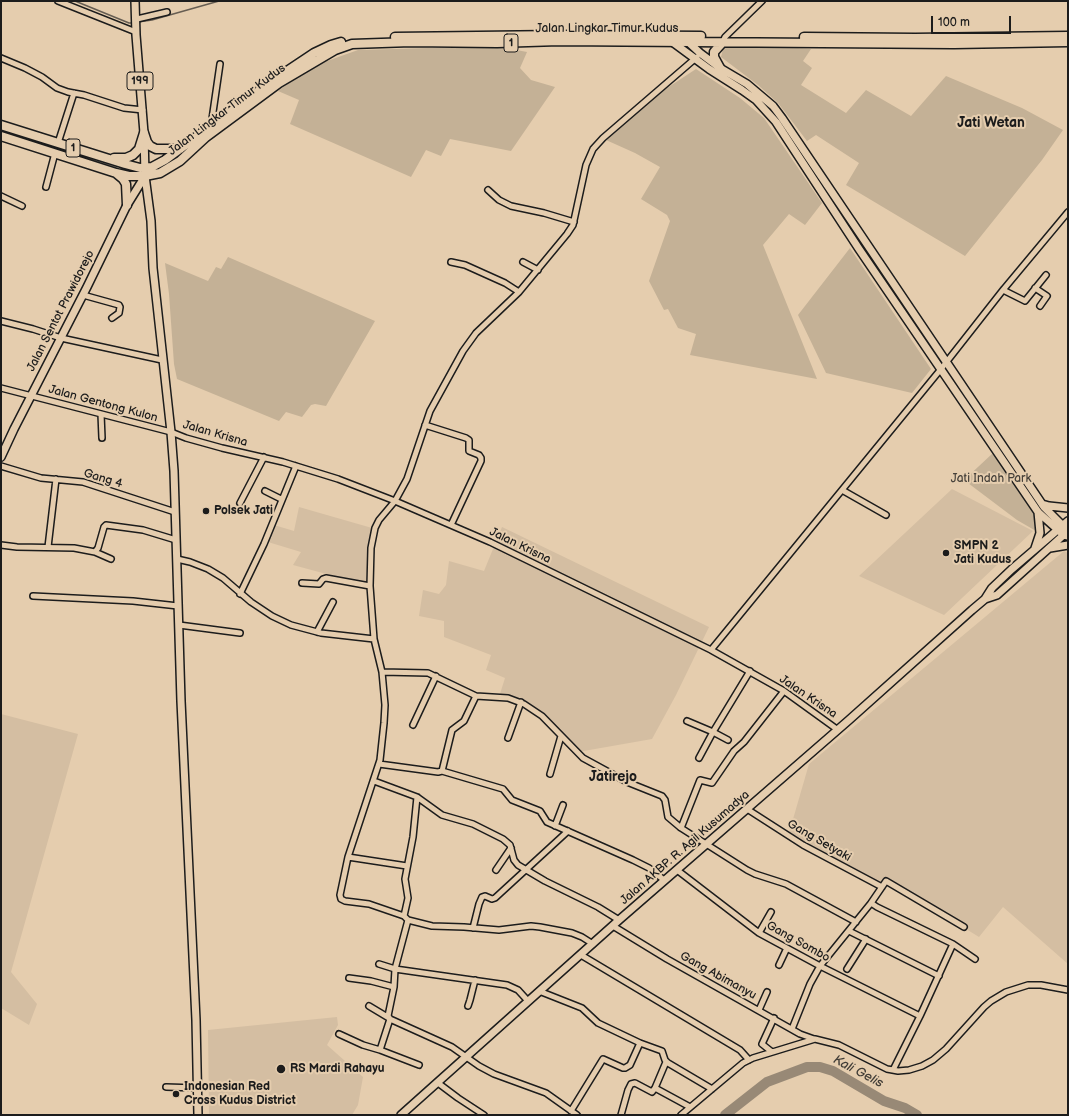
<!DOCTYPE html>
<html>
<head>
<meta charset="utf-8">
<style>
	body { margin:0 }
	#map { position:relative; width:1069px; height:1116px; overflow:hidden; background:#e5cdae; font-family:"Balsamiq Sans",sans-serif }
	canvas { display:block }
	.frame { position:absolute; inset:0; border:2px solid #1c1c1c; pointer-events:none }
	.scale { position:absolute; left:931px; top:16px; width:80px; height:18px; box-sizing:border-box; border:2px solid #1c1c1c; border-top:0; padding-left:5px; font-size:12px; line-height:14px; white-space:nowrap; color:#1c1c1c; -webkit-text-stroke:3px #e5cdae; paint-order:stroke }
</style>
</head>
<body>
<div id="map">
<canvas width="1069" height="1116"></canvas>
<div class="frame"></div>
<div class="scale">100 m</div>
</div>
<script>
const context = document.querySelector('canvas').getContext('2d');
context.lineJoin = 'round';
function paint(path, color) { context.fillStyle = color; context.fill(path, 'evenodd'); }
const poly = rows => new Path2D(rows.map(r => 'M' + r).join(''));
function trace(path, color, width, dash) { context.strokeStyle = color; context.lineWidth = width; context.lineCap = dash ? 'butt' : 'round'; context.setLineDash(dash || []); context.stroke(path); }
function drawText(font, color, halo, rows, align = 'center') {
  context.font = font + ' "Balsamiq Sans",sans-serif'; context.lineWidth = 4; context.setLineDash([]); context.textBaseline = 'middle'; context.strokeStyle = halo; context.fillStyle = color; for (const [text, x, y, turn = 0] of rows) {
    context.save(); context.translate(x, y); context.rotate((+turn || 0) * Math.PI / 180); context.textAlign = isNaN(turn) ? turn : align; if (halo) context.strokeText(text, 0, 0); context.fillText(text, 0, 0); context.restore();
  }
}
paint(poly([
	[952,489,1033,531,944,615,859,576],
	[299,507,372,528,369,540,368,583,345,579,293,565,301,552,268,542,274,525,294,531],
	[502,527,709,627,676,695,652,739,578,752,538,711,499,697,505,678,486,670,491,655,444,637,444,621,419,616,423,590,439,594,446,585,449,561,484,571],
	[1064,551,1068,553,1068,964,1003,907,979,937,887,880,867,883,789,833,809,764],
	[1,714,78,734,11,972,37,1004,29,1025,1,1008],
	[337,1017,338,1025,327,1045,363,1077,358,1105,352,1115,209,1115,208,1030]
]), '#d4bea2');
paint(poly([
	[724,45,754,45,811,49,803,61,812,68,801,85,846,113,866,90,911,116,946,76,1022,108,1063,130,1042,160,965,256,846,185,859,163,816,135,807,141,778,103,758,85,721,57],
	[428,48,506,48,527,52,520,68,531,80,555,87,511,151,450,139,441,156,426,150,411,177,290,124,299,100,278,91,301,74,316,65,358,50],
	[696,69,740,98,764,118,822,203,805,225,789,214,763,245,817,379,690,355,696,334,678,328,668,309,664,310,649,281,670,221,667,215,641,199,660,167,635,153,606,140,661,92],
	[850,248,931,369,912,393,826,373,801,321,798,315],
	[228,257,375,321,326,406,315,404,311,405,302,417,286,412,279,421,177,379,174,364,169,294,165,263,208,281,216,267,221,269],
	[993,453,1034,510,1036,531,1017,520,964,480]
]), '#c4b196');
trace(poly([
	[75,1,129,23,133,23],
	[138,22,152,20,219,1]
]), '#665d52', 1.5);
trace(poly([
	[725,1115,767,1082,807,1067,820,1067,833,1071,884,1101,905,1108,917,1115]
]), '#988976', 10);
const minor = poly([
	[58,1,136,32],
	[137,19,167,12],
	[723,42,725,37,762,1],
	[1,58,25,68,42,77,57,88,68,92,84,95,124,108,143,110],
	[211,126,220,64],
	[58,143,74,93],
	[46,187,55,153],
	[488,190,499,200,511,206,544,213,574,222],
	[1,196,22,206],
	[451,262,465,265,505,283,519,292],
	[523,262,538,270],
	[1035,288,1047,296,1040,306],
	[1003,290,1025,301,1046,275],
	[83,295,119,305,120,307,119,313,112,318],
	[1,321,33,329,61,338,162,360],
	[1,388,171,432,186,438,222,448,283,462,338,479,395,501,490,542,711,650,784,691,838,730],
	[101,414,102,438],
	[425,425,466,438,469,440,469,451,479,455,481,458,481,461,451,525],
	[1,466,41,478,83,482,175,512],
	[842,490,886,515],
	[265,491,281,499],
	[240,503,264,457],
	[1,545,17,547,74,548,95,552,98,548,104,527,106,525,143,530,176,540],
	[48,547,56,479],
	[95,552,111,559],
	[177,559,190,562,208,569,223,578,251,602,272,616,291,625,321,633,374,639],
	[302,583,319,584,323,579,326,578,370,586],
	[240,594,264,544,296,466],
	[33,596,133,601,178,606],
	[179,625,240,633],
	[317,632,333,602],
	[711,650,941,369,1003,290,1068,212],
	[382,672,428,673,476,696,508,698,524,704,542,716,583,758,627,782,662,796,665,800,668,817,681,828,747,870,755,874,786,884,856,922],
	[476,696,464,721,452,730,442,771,503,789,512,800,540,811,547,822,633,860,649,868,664,880],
	[687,721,713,732,728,740],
	[413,725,436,676],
	[508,738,521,702],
	[699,758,713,732,750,671],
	[379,764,438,772,442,771],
	[550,774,561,736],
	[374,781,417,797,442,815,473,824,503,839,510,845,514,860,518,865,545,881,598,907,619,920],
	[747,809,803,845,882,887],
	[555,826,563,805],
	[681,828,700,780,712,783,734,751,744,742,784,691],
	[348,857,407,866],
	[496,870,511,848],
	[677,870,759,933,820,966,920,1016],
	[404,916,408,898,405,879,413,837,417,797],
	[408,920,395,969,394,987,388,1016,390,1019,452,1047,479,1066,494,1074,546,1093,577,1115],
	[613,926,667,959,800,1034,814,1039],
	[473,928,479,904,482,897,485,896,492,899,495,898,568,831],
	[849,931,939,976],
	[759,933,771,912],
	[593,944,582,937,572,933,540,927,531,926,499,930,464,927,432,926,408,920,404,916,369,904,345,901,341,899,340,895,348,857,380,760,384,723,385,705,382,672,374,639,370,586,371,548,375,528,379,520,395,501,407,479,430,411,463,351,476,333,519,292,567,234,573,225,586,165,593,149,603,138,697,57],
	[953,944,975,959],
	[581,955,740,1050,749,1060],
	[379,964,395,969,507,985,518,990,528,1001],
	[779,965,787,948],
	[847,969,866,939],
	[349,978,371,981,394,987],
	[539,991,582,1008,598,1023,640,1043,662,1051,665,1060,668,1063,712,1089],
	[369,1006,389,1018],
	[468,1006,470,1000,475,980],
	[759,1010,767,992],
	[792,1029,810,984,820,966,871,903],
	[339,1034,363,1045,380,1050,419,1065],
	[380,1050,390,1019],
	[772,1052,762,1044,774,1018],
	[666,1062,655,1088,690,1107],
	[893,1070,920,1016,953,944,877,907,871,903,886,881,964,927],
	[438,1083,458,1098,484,1115],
	[166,1087,197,1088],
	[571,1111,603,1059,623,1068,625,1068,630,1065,640,1043],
	[621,1115,628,1090,631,1084,635,1083,652,1092,655,1088],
	[681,1115,743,1063,753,1058,815,1039,839,1045,887,1069,898,1071,909,1070,922,1066,933,1060,946,1049,984,1007,991,1001,1006,992,1028,985,1041,985,1068,990]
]);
const major = poly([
	[135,1,136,35,144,133,145,176,151,221,153,268,171,432,174,471,181,701,196,1020,198,1115],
	[686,40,700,53,720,68,747,84,773,106,782,118,1044,507,1068,531],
	[671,41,709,69,742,90,756,100,776,122,859,249,1038,512,1058,530,1064,535,1068,536],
	[1,457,14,429,87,287,127,205,145,176],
	[1042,504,1049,506,1068,508],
	[1035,548,1040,533,1038,512],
	[1050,548,1068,545],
	[985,599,992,588,1012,569,1068,521],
	[401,1115,619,920,849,720,972,610,985,599,997,595,1068,531]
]);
const highway = poly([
	[395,37,560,35,701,36],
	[804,37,915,38,1068,36],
	[720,68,714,57,714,52,723,42],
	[1,125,125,164,140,168,152,167,165,160,275,79,314,53,331,45,341,42],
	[144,133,147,142,150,146,156,149,180,149],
	[1,136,116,173,129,176,145,176,160,173,180,161,206,137,279,83,335,50,352,44,411,42,497,43,559,41,954,44,1068,42],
	[114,158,126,158,133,155,139,149,144,133],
	[117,174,123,179,126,184,127,205]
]);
trace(minor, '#1c1c1c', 8);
trace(major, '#1c1c1c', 10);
trace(highway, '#1c1c1c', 11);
trace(minor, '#e5cdae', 5);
trace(major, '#e5cdae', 7);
trace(highway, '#e5cdae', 8);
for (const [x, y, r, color] of [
	[206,511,4,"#1c1c1c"],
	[946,553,4,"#1c1c1c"],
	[281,1069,5,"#1c1c1c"],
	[176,1094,4,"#1c1c1c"]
]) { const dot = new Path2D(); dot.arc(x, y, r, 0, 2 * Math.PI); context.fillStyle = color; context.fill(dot); trace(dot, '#e5cdae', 1.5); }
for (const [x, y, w] of [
	[511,43,14],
	[140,81,26],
	[73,148,14]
]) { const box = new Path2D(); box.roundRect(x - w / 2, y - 9, w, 18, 3); context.fillStyle = '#e5cdae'; context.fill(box); trace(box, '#1c1c1c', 1); }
drawText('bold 11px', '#1c1c1c', null, [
	["1",511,43],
	["199",140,81],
	["1",73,148]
]);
drawText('12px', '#1c1c1c', '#e5cdae', [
	["Jalan Lingkar Timur Kudus",607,29],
	["Jalan Lingkar Timur Kudus",227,110,-37],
	["Jalan Sentot Prawidorejo",61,311,-63],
	["Jalan Gentong Kulon",103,404,15],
	["Jalan Krisna",215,434,16],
	["Gang 4",103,479,17],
	["Jalan Krisna",520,546,26],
	["Jalan Krisna",808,697,34],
	["Gang Setyaki",819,841,30],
	["Jalan AKBP. R. Agil Kusumadya",685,848,-41],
	["Gang Sombo",798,942,29],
	["Gang Abimanyu",718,976,29]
]);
drawText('12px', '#46413a', '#e5cdae', [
	["Jati Indah Park",991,479]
]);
drawText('bold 12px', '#1c1c1c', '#e5cdae', [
	["Polsek Jati",214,511],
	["SMPN 2",954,546],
	["Jati Kudus",954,560],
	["RS Mardi Rahayu",290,1069],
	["Indonesian Red",184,1087],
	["Cross Kudus District",184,1101]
], 'left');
drawText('italic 13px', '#413d37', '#e5cdae', [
	["Kali Gelis",858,1072,28]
]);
drawText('bold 14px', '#1c1c1c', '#e5cdae', [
	["Jati Wetan",991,123],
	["Jatirejo",613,777]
]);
</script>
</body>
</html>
